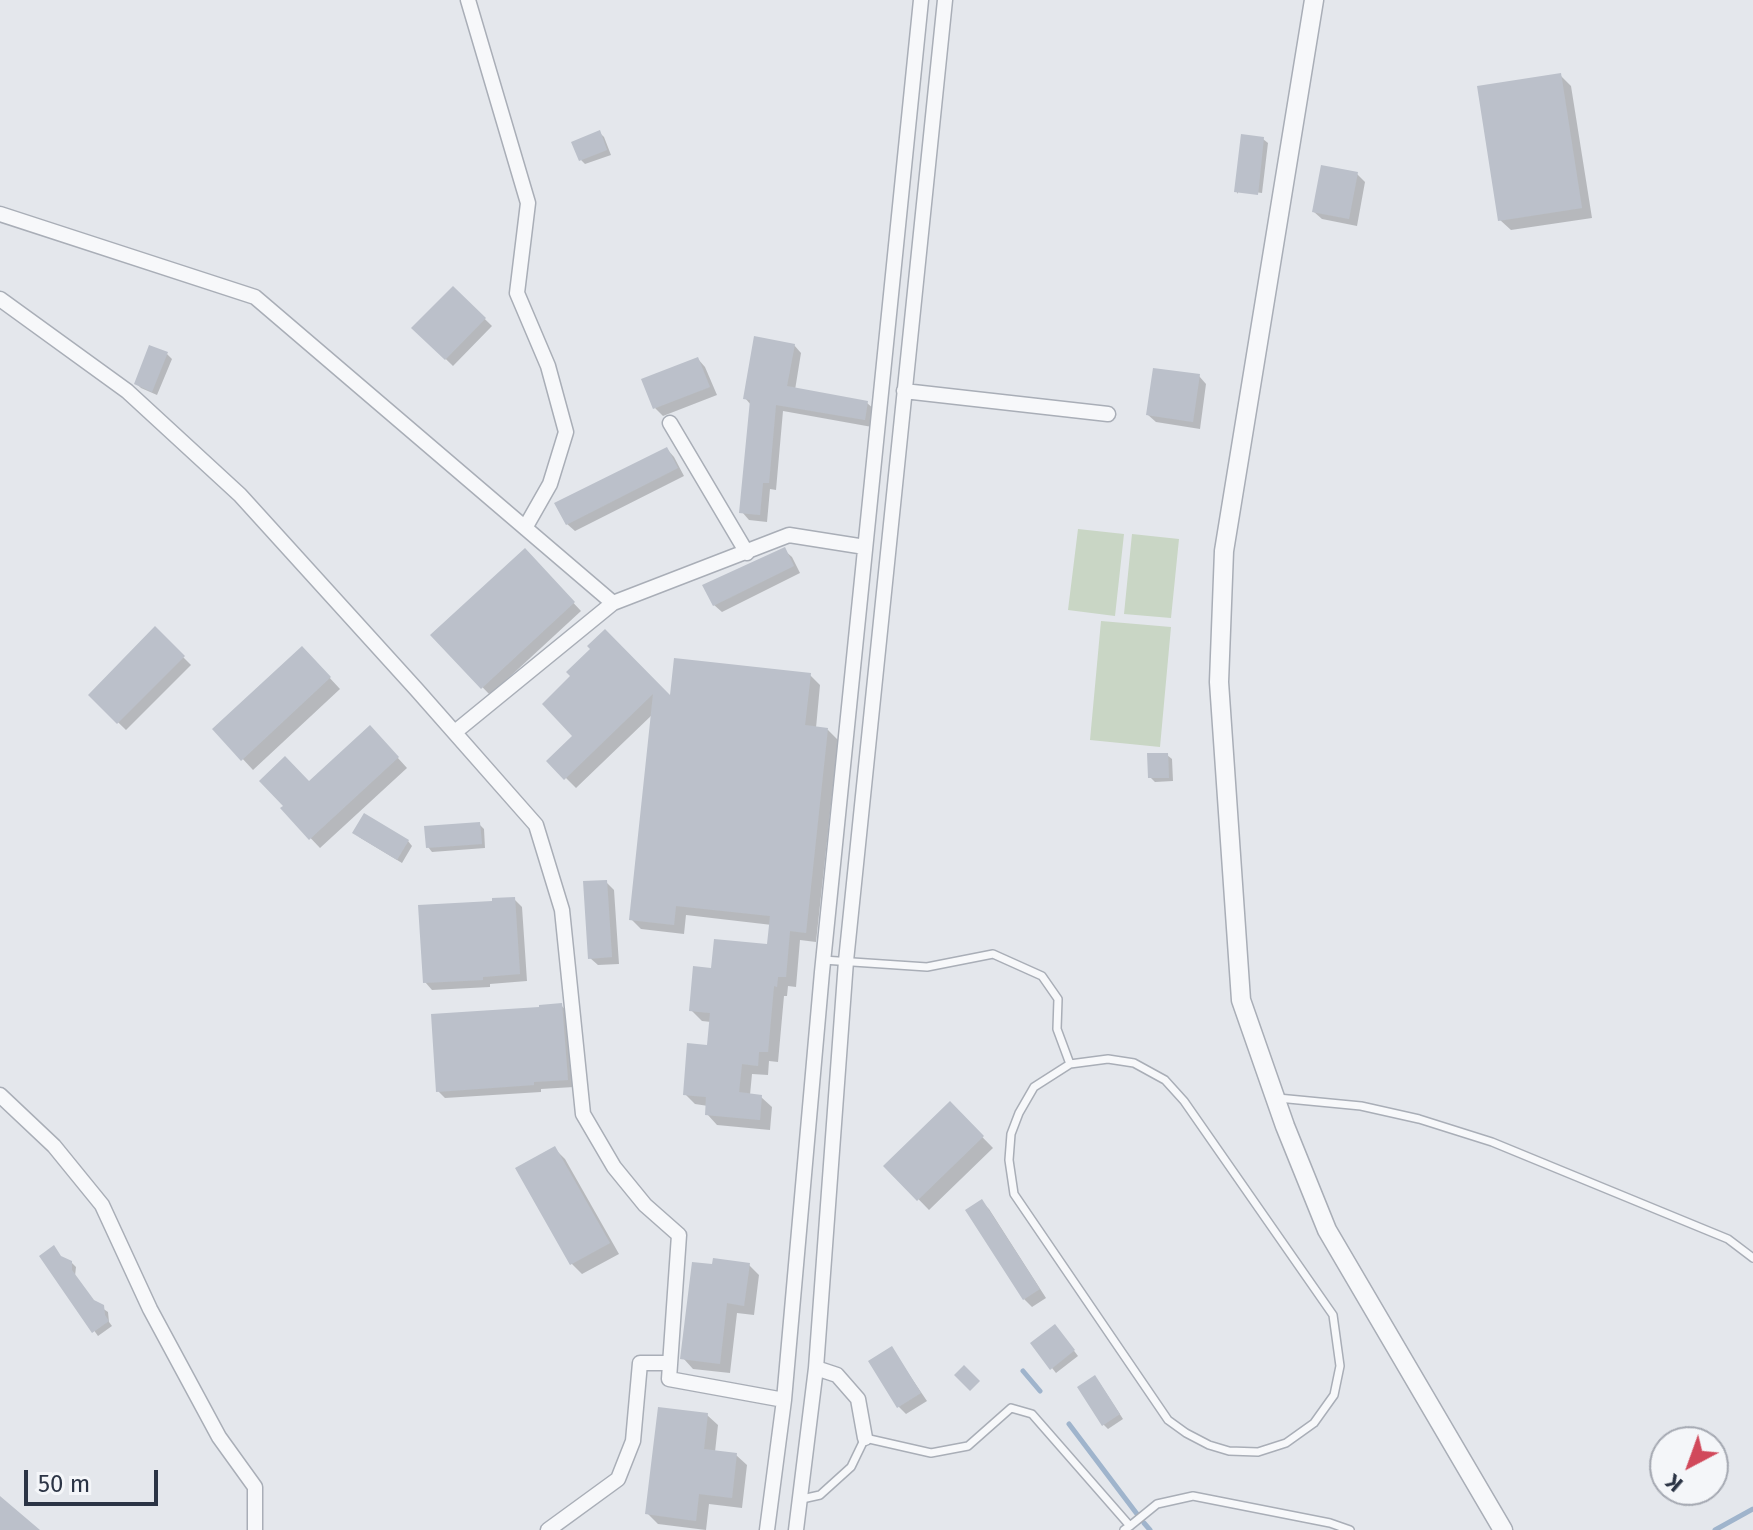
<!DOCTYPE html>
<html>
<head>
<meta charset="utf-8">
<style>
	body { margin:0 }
	#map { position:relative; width:1753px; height:1530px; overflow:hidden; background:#e4e7ec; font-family:"Fira Sans",sans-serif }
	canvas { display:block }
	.north { position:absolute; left:1649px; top:1426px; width:80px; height:80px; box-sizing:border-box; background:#f4f6f9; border:2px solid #a4a8b1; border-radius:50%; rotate:221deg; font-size:22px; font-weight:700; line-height:32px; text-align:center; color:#2b3445 }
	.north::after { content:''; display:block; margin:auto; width:28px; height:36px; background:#d1495b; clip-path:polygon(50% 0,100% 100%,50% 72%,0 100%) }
	.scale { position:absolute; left:24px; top:1470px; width:134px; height:36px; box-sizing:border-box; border:4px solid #2b3445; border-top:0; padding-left:10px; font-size:24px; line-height:28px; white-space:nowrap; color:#2b3445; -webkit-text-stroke:6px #f4f6f9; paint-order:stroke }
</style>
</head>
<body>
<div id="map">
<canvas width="1753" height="1530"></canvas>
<div class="north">K</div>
<div class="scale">50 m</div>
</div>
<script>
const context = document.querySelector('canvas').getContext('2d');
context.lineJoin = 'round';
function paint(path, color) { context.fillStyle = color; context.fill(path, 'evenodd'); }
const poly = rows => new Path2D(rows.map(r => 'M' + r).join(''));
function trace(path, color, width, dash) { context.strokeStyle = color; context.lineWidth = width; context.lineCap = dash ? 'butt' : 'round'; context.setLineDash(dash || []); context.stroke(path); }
paint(poly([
	[1078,529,1124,534,1115,616,1068,610],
	[1132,534,1179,539,1171,618,1124,614],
	[1101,621,1171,627,1160,747,1090,740]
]), '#c9d6c5');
paint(poly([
	[1561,76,1571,86,1592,218,1511,230,1500,220],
	[600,133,604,137,611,155,585,164,581,160],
	[1263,139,1268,143,1262,193,1238,190,1238,194,1236,191],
	[1357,174,1365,182,1357,226,1322,219,1314,212],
	[453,288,492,326,453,366,414,328],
	[794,345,801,353,795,390,867,403,875,410,872,427,783,411,776,490,770,489,767,522,749,520,742,512,751,405,745,398],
	[167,354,172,359,157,395,141,388,136,383],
	[698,359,705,367,717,395,663,416,655,408,644,380],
	[1199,376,1206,384,1200,429,1156,422,1148,415],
	[667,449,674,457,684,476,575,531,567,524],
	[784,550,792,557,800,573,722,612,714,605],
	[525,551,581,611,490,695,433,636],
	[155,629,191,665,126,730,90,695],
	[302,648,340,689,253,770,215,729],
	[592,649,672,700,810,675,820,685,816,728,828,730,838,740,816,942,800,940,796,987,788,986,787,996,784,996,778,1062,769,1061,768,1075,752,1074,750,1095,761,1097,772,1107,770,1130,717,1125,707,1114,708,1106,695,1104,685,1094,709,1047,711,1022,702,1021,691,1010,713,970,769,946,772,925,686,915,684,934,641,929,631,919,653,714,576,788,549,761,575,736,573,676],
	[379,737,407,768,320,848,283,809,309,784],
	[1167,755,1172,759,1173,781,1155,782,1150,777],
	[479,824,484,829,485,848,432,852,428,847],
	[359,837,408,841,412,846,402,863],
	[606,882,614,890,619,964,598,965,590,958],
	[514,899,522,907,527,981,490,984,490,987,432,990,425,982,494,903],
	[561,1005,568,1013,574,1087,541,1089,541,1092,445,1098,438,1091],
	[950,1104,993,1148,929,1210,886,1166],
	[554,1148,565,1159,619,1254,582,1274,572,1264],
	[982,1202,989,1209,1046,1298,1032,1307,1024,1299],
	[42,1257,62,1258,71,1262,76,1267,75,1276,95,1303,108,1312,109,1322,112,1326,98,1336],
	[749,1265,759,1275,754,1315,737,1313,730,1373,693,1369,683,1358],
	[1059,1331,1078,1356,1056,1373,1052,1368],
	[892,1349,927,1401,906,1414,898,1406],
	[1099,1382,1123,1419,1108,1429,1103,1424],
	[707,1415,718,1425,715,1452,736,1455,747,1465,742,1508,709,1504,706,1530,658,1524,648,1514]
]), '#0003');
trace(poly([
	[1023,1371,1040,1391],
	[1069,1424,1137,1514],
	[1144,1523,1150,1530],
	[1715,1530,1753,1509]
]), '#9fb4cc', 5);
paint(poly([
	[1561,73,1582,208,1498,221,1477,86],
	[600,130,607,150,579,161,571,142],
	[1241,134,1264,137,1258,195,1234,192],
	[1321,165,1358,172,1349,219,1312,212],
	[453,286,486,318,445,360,411,328],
	[754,336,795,344,787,386,868,401,865,420,776,405,769,483,763,483,760,515,739,513,750,400,743,399],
	[149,345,168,352,152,392,134,384],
	[698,357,710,387,653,409,641,379],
	[1153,368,1200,374,1193,422,1146,415],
	[667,447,678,468,566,525,554,503],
	[785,547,794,566,713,606,702,585],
	[525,548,575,602,481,689,430,635],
	[155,626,185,656,117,724,88,695],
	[605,629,670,695,674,658,811,673,805,725,828,728,806,933,790,931,786,977,778,977,777,987,774,986,768,1052,759,1052,758,1066,742,1064,739,1092,762,1095,760,1120,705,1115,706,1097,683,1095,687,1043,707,1045,710,1013,689,1011,693,966,711,968,714,939,767,944,770,916,676,906,674,925,629,920,653,694,564,780,546,761,572,736,542,704,570,676,566,672,590,649,587,646],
	[302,646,331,677,241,761,212,729],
	[370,725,399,757,309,840,280,808,283,806,259,781,285,756,309,781],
	[1147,753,1168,753,1169,778,1148,778],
	[364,813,409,840,397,860,352,833],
	[480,822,482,844,426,848,424,826],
	[607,880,612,957,588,959,583,881],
	[515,897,520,974,483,977,483,980,423,983,418,905,492,901,492,898],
	[562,1003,568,1080,534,1082,534,1085,436,1092,431,1014,539,1007,539,1005],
	[950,1101,984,1136,917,1201,883,1166],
	[555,1146,610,1243,570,1265,515,1168],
	[982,1199,1040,1289,1023,1300,965,1210],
	[54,1245,61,1256,72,1261,72,1270,94,1300,104,1305,105,1315,109,1321,92,1333,39,1256],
	[713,1258,750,1263,744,1306,727,1303,720,1364,680,1359,692,1262,712,1264],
	[1055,1324,1075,1350,1050,1370,1030,1343],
	[892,1346,921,1393,897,1408,868,1361],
	[964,1365,980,1381,970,1391,954,1375],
	[1095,1375,1120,1414,1102,1426,1077,1387],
	[658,1407,708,1413,704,1449,737,1453,732,1498,699,1494,696,1521,645,1514],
	[0,1496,40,1530,0,1530]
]), '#bbc0ca');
const service = poly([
	[823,960,927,967,993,954,1042,976,1058,999,1057,1029,1070,1064],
	[1108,1059,1134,1063,1165,1080,1184,1101,1333,1315,1340,1366,1334,1395,1314,1423,1286,1443,1258,1452,1229,1451,1209,1445,1186,1433,1168,1420,1014,1194,1009,1160,1011,1134,1019,1113,1034,1087,1070,1064,1108,1059],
	[1278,1098,1361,1106,1419,1119,1492,1142,1728,1239,1753,1258],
	[802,1499,820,1495,851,1467,865,1438,931,1453,968,1446,1011,1408,1032,1414,1130,1526,1124,1530],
	[1130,1526,1157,1504,1193,1496,1330,1523,1350,1530]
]);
const minor = poly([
	[468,0,528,203,517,293,548,366,566,432,550,484,525,528],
	[0,214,255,297,613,603,789,535,865,547],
	[0,299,127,391,240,495,417,690,536,825,562,910,583,1114,614,1167,645,1205,679,1235,669,1379,784,1400],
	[904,391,1108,414],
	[670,423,747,553],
	[455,732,613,603],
	[0,1095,54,1146,102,1205,150,1309,219,1437,255,1487,255,1530],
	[816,1368,837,1375,858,1399,865,1438],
	[548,1530,618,1479,633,1441,640,1363,670,1363],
	[767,1530,784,1400,822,972,921,0],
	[796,1530,816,1368,846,961,945,0]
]);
const tertiary = poly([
	[1314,0,1224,551,1219,682,1241,1000,1285,1126,1327,1230,1503,1530]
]);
trace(service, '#a9aeb7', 10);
trace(minor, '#a9aeb7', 17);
trace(tertiary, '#a9aeb7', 21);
trace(service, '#f7f8fa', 7);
trace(minor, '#f7f8fa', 14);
trace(tertiary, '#f7f8fa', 18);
</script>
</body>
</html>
